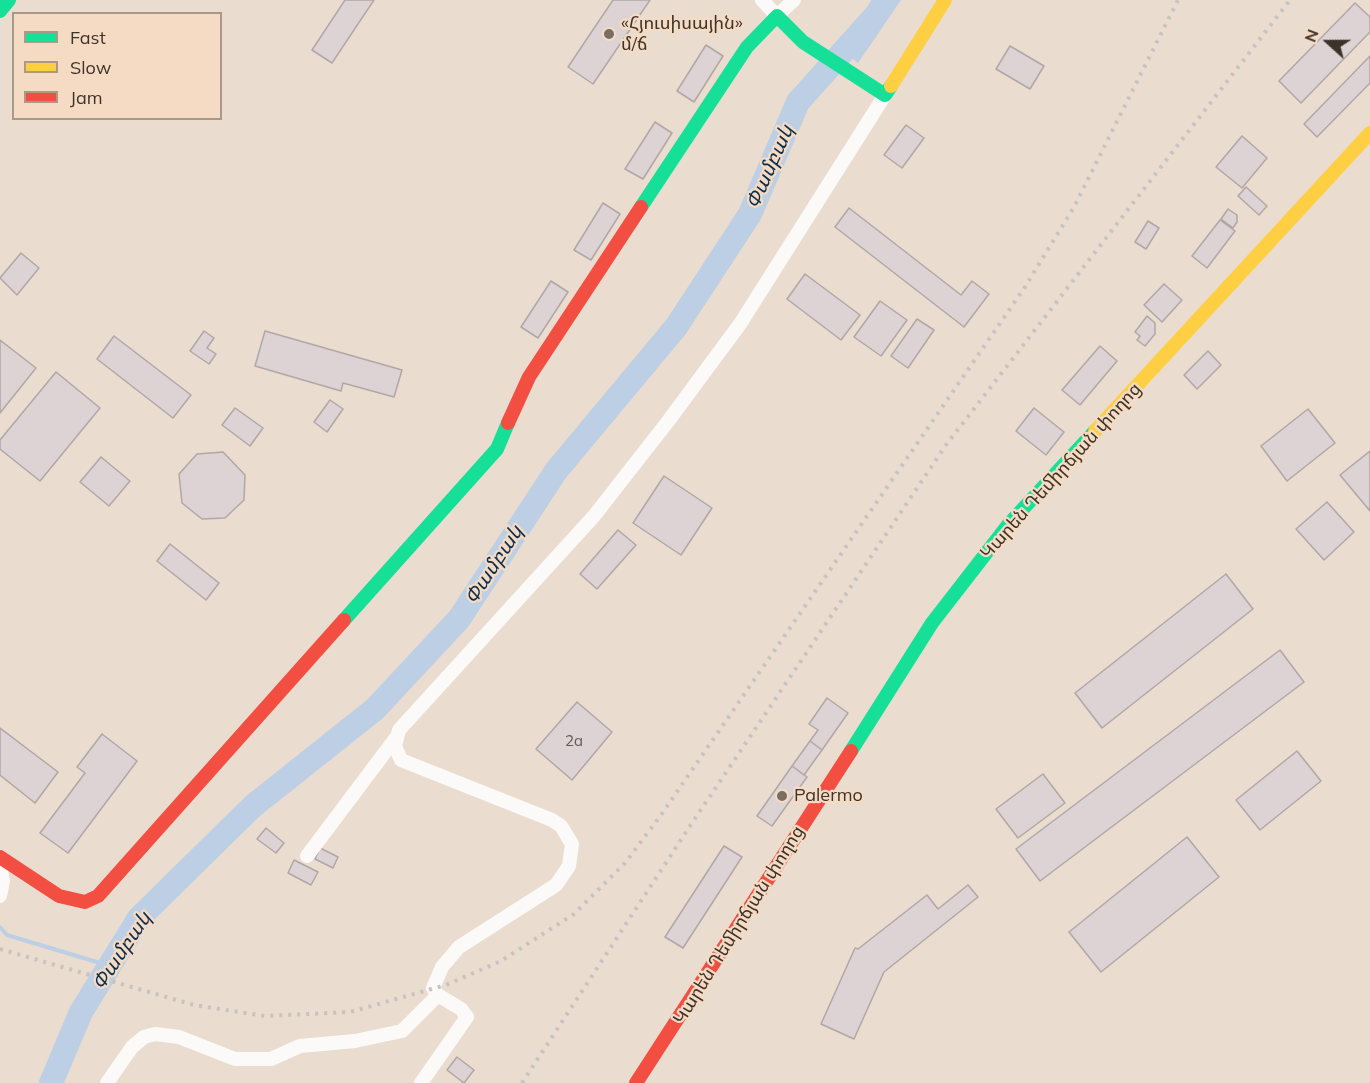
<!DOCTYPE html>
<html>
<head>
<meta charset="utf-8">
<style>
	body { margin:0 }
	#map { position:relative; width:1370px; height:1083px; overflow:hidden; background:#eadcce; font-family:Mulish,sans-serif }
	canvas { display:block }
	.legend { position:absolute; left:12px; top:12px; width:210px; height:108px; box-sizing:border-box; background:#f5dbc3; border:2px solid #ab9886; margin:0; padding:8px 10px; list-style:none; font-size:18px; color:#3d332a }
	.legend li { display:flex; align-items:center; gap:12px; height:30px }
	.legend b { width:30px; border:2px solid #ab9886 }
	.north { position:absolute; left:1298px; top:12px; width:60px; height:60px; -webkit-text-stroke:4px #f5dbc3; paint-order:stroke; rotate:291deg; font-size:16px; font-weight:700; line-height:24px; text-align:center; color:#3d332a }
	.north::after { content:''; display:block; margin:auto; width:21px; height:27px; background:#3d332a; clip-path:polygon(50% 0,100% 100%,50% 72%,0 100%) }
</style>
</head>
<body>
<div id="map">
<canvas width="1370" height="1083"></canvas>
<ul class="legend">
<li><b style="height:8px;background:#16e098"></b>Fast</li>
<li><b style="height:8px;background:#ffcf43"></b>Slow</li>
<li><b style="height:8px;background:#f24e42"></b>Jam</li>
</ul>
<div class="north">N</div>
</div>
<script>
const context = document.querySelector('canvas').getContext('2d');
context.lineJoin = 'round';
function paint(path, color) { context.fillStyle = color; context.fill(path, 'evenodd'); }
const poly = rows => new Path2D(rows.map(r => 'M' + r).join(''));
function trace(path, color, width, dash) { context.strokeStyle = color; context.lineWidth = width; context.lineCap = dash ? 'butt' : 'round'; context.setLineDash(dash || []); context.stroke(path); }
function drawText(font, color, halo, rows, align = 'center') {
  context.font = font + ' Mulish,"Noto Sans Armenian",sans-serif'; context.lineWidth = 4.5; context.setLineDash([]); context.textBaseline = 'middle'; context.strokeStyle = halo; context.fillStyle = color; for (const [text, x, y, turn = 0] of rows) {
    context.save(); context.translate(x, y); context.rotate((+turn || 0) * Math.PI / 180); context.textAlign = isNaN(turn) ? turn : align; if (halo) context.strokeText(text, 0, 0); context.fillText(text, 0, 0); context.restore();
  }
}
paint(poly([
	[880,0,901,0,858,63,836,47]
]), '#bdcfe4');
trace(poly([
	[0,927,7,935,110,966]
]), '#bdcfe4', 4);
trace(poly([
	[51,1083,81,1012,139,918,253,806,375,709,459,619,556,471,676,327,750,214,798,102,876,15,886,0]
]), '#bdcfe4', 24);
const building = poly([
	[345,0,374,0,332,63,312,50,345,0],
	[613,0,650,0,593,84,568,67,613,0],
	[1355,3,1370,17,1370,32,1301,103,1279,81,1355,3],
	[706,45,723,56,694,102,677,91,706,45],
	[1010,46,1044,66,1030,89,996,69,1010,46],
	[1370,56,1370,83,1317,137,1304,124,1370,56],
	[655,122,672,133,643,179,625,169,655,122],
	[906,125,924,138,902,168,884,155,906,125],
	[1242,136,1267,158,1242,188,1216,167,1242,136],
	[1246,187,1267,206,1259,215,1238,196,1246,187],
	[603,203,620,214,591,260,574,250,603,203],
	[849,208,961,295,972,281,989,294,964,327,835,227,849,208],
	[1228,209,1237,215,1237,222,1233,228,1221,219,1228,209],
	[1220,220,1235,231,1207,268,1192,256,1220,220],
	[1148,221,1159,228,1146,249,1135,242,1148,221],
	[21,253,39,268,17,295,0,278,21,253],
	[805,274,860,315,841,340,787,299,805,274],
	[551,281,568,292,538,338,521,327,551,281],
	[1164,284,1182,300,1162,322,1144,305,1164,284],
	[880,301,907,320,881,356,854,337,880,301],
	[1147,316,1155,323,1155,334,1145,346,1137,340,1140,336,1135,332,1147,316],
	[917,319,934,330,908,368,891,356,917,319],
	[204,331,214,338,207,348,216,354,209,364,190,351,204,331],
	[265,331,402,370,394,397,343,383,341,391,255,366,265,331],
	[114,336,191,395,173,418,97,359,114,336],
	[0,340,36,368,0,413,0,340],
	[1100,346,1117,361,1080,405,1062,390,1100,346],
	[1208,351,1221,365,1197,389,1184,375,1208,351],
	[56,372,100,408,40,481,0,449,0,440,56,372],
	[330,400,343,409,327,432,314,422,330,400],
	[235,408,263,428,250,446,222,425,235,408],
	[1034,408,1064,432,1046,455,1016,431,1034,408],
	[1308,409,1335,443,1287,481,1261,446,1308,409],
	[1370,451,1370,511,1340,475,1370,451],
	[223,452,245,475,244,500,225,518,202,519,182,503,179,474,197,454,223,452],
	[101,457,130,481,109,506,80,482,101,457],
	[664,476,712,508,681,555,633,523,664,476],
	[1327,502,1354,532,1324,560,1296,529,1327,502],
	[618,530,636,545,597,589,580,574,618,530],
	[170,544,219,583,206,600,157,561,170,544],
	[1226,574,1253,609,1102,728,1075,693,1226,574],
	[1280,650,1304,682,1040,881,1016,849,1280,650],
	[827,698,848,713,822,750,810,741,818,730,809,724,827,698],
	[577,702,612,732,572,780,536,749,577,702],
	[0,728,58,772,35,803,0,775,0,728],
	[102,734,137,761,68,853,40,833,85,773,77,767,102,734],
	[810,741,822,750,804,775,792,766,810,741],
	[1297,751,1321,781,1260,830,1236,800,1297,751],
	[792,766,807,777,772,826,757,816,792,766],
	[1043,774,1065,803,1018,838,996,809,1043,774],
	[266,828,284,843,276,853,257,839,266,828],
	[1187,837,1219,877,1101,972,1069,932,1187,837],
	[724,846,742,857,683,948,665,937,724,846],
	[320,848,338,857,333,868,315,859,320,848],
	[294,860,318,872,311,885,288,873,294,860],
	[968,885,978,897,884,972,854,1039,821,1024,855,948,858,949,927,895,938,909,968,885],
	[457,1057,474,1070,464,1083,447,1070,457,1057]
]);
paint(building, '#ddd2d4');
trace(building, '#b1a7a6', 1.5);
trace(poly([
	[762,0,777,16,794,0],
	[307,856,395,739],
	[0,866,3,881,0,896],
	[107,1083,132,1047,144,1037,155,1034,179,1037,235,1059,271,1059,300,1046,355,1041,402,1031,438,995],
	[421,1083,467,1017,461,1009,438,995,433,988,442,967,459,947,556,885,569,866,572,844,561,826,552,820,401,760,395,746,399,730,594,516,669,420,740,324,885,95]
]), '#fcfaf8', 14);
trace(poly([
	[0,11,9,0],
	[641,207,747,47,777,16,803,42,885,95,891,86],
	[344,620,497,449,508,423],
	[851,751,932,623,1008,525,1095,431]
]), '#16e098', 14);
trace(poly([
	[891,86,945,0],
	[1095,431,1370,133]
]), '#ffcf43', 14);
trace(poly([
	[508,423,529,377,641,207],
	[0,857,59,896,85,902,98,896,344,620],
	[636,1083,851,751]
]), '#f24e42', 14);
trace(poly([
	[0,949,194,1005,265,1016,350,1012,446,985,501,961,574,914,625,863,661,815,1025,287,1074,207,1178,0],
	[522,1083,690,826,946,445,1290,0]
]), '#c6c3c0', 4, [3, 6]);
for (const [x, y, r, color] of [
	[609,34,6,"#7a6e63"],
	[782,796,6,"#7a6e63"]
]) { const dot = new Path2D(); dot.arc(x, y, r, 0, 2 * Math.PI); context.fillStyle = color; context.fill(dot); trace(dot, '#f5dbc3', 2); }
drawText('15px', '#655b54', null, [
	["2a",574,741]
]);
drawText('18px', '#3d332a', '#f5dbc3', [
	["«Հյուսիսային»",621,24],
	["մ/ճ",621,45],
	["Palermo",794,796]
], 'left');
drawText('18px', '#3d332a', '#f5dbc3', [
	["Կարեն Դեմիրճյան փողոց",1061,471,-48],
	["Կարեն Դեմիրճյան փողոց",739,925,-58]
]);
drawText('italic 20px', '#0b2e4f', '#f5dbc3', [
	["Փամբակ",770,167,-66],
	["Փամբակ",494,565,-57],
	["Փամբակ",122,951,-56]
]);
</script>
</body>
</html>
